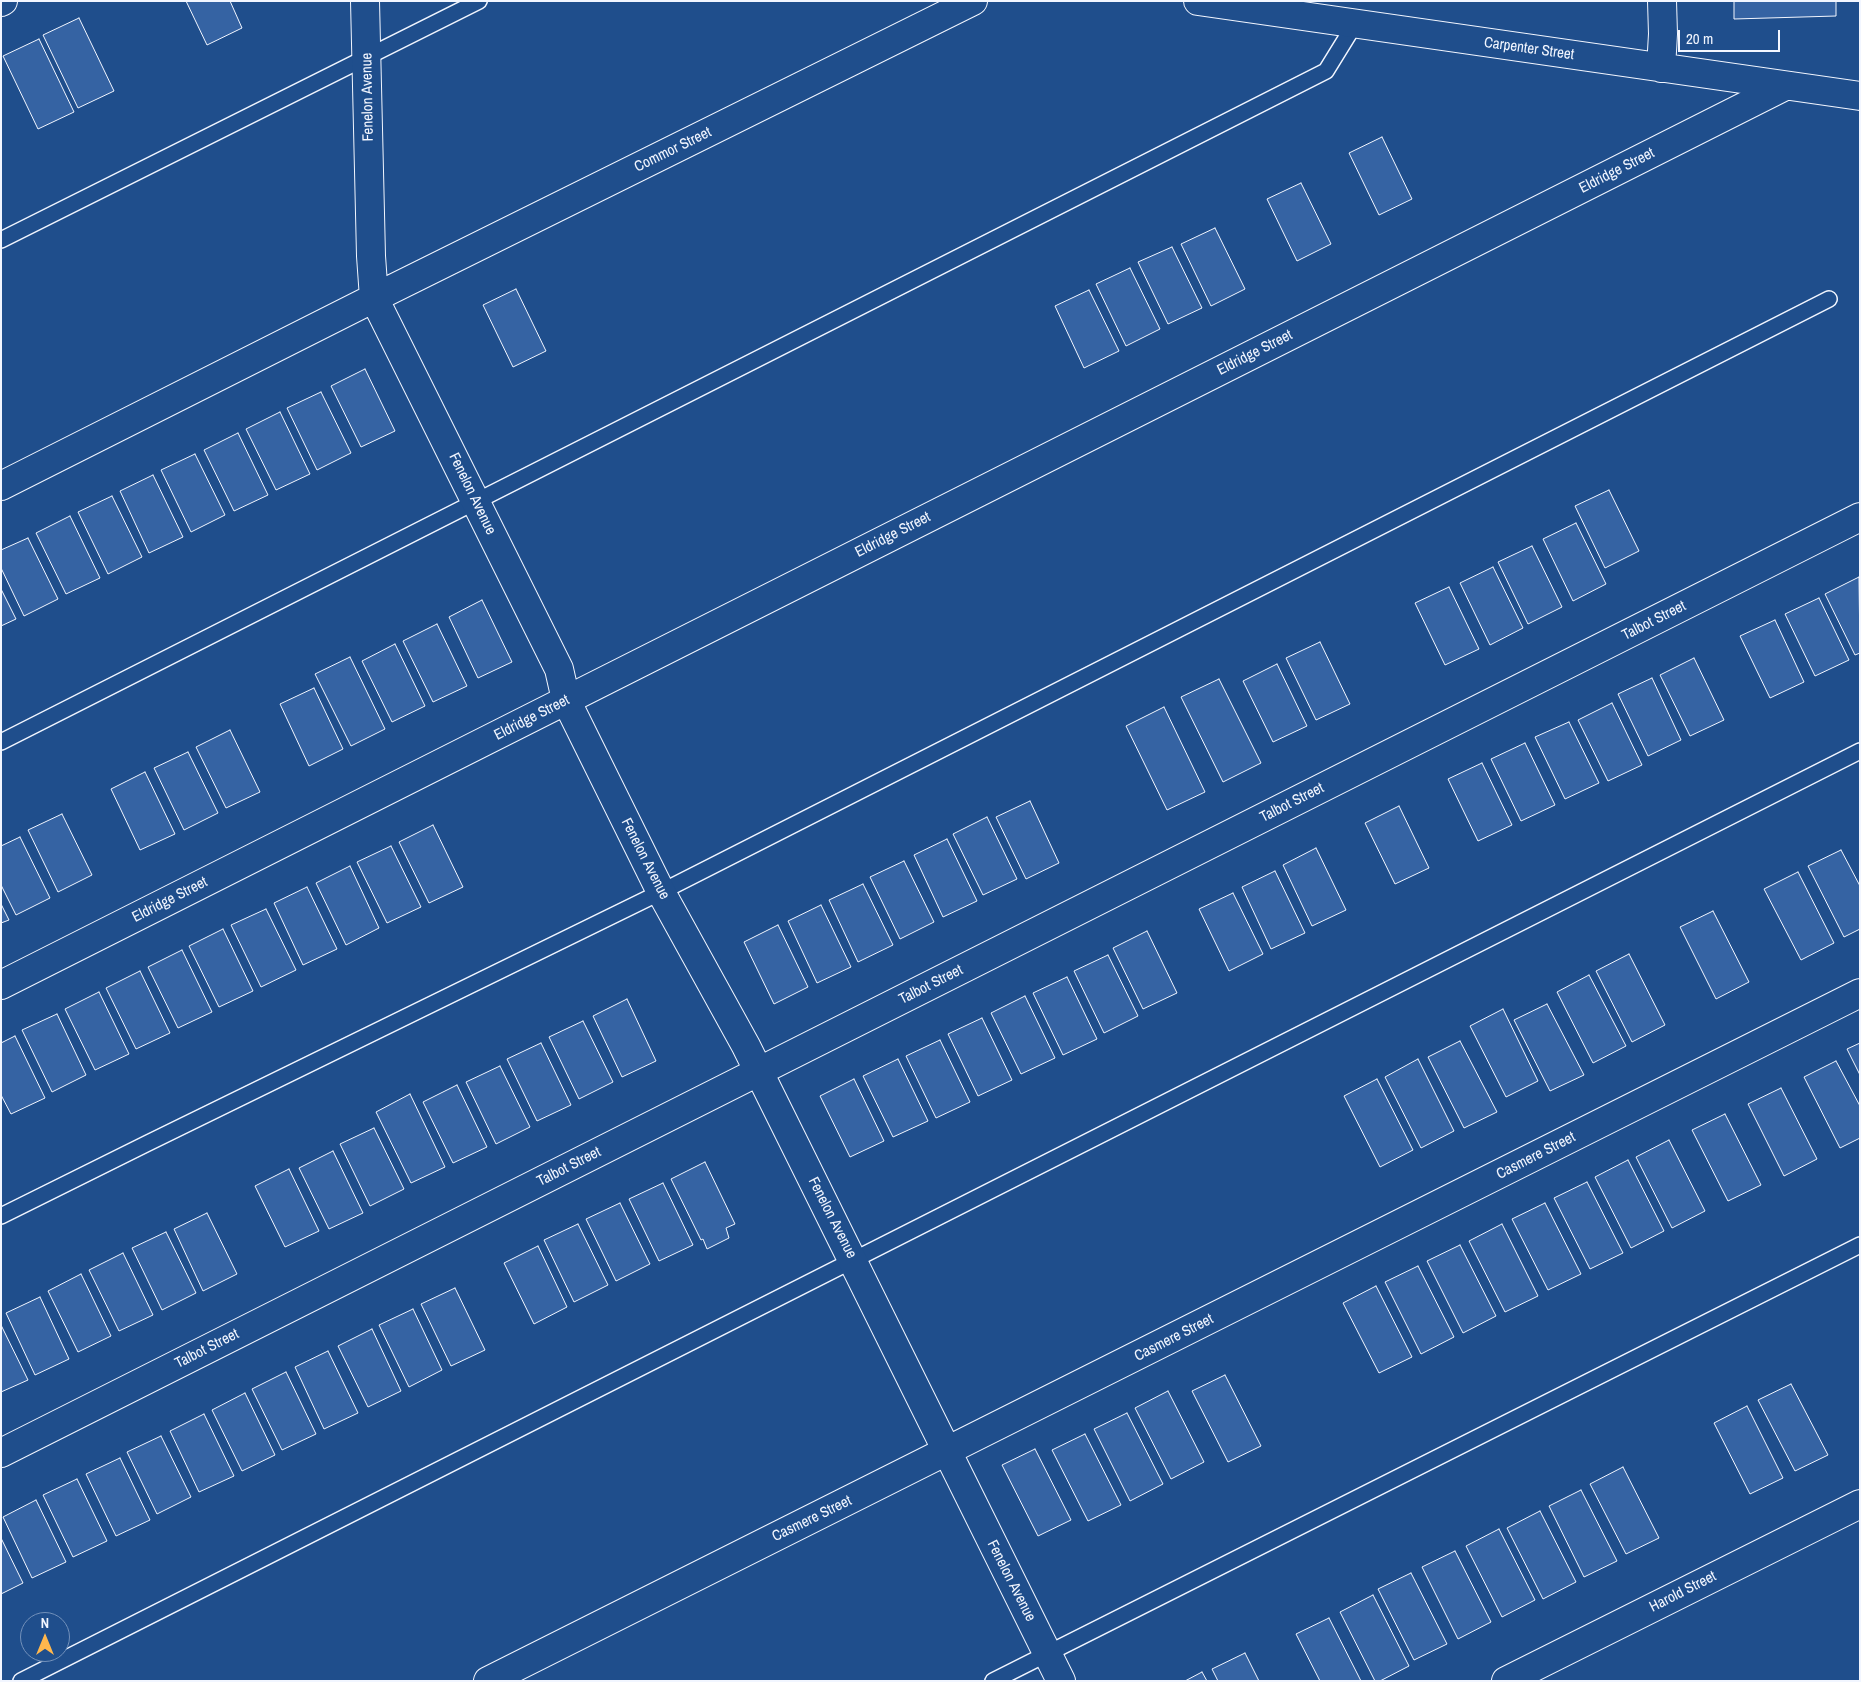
<!DOCTYPE html>
<html>
<head>
<meta charset="utf-8">
<style>
	body { margin:0 }
	#map { position:relative; width:1861px; height:1682px; overflow:hidden; background:#1f4e8c; font-family:"Archivo Narrow",sans-serif }
	canvas { display:block }
	.frame { position:absolute; inset:0; border:2px solid #f2f6ff; pointer-events:none }
	.north { position:absolute; left:20px; top:1612px; width:50px; height:50px; box-sizing:border-box; background:#1f4e8c; border:1px solid #7391ba; border-radius:50%; rotate:0deg; font-size:14px; font-weight:700; line-height:20px; text-align:center; color:#f2f6ff }
	.north::after { content:''; display:block; margin:auto; width:18px; height:22px; background:#ffb74d; clip-path:polygon(50% 0,100% 100%,50% 72%,0 100%) }
	.scale { position:absolute; left:1678px; top:30px; width:102px; height:22px; box-sizing:border-box; border:2px solid #f2f6ff; border-top:0; padding-left:6px; font-size:15px; line-height:18px; white-space:nowrap; color:#f2f6ff; -webkit-text-stroke:4px #1f4e8c; paint-order:stroke }
</style>
</head>
<body>
<div id="map">
<canvas width="1861" height="1682"></canvas>
<div class="frame"></div>
<div class="north">N</div>
<div class="scale">20 m</div>
</div>
<script>
const context = document.querySelector('canvas').getContext('2d');
context.lineJoin = 'round';
function paint(path, color) { context.fillStyle = color; context.fill(path, 'evenodd'); }
const poly = rows => new Path2D(rows.map(r => 'M' + r).join(''));
function trace(path, color, width, dash) { context.strokeStyle = color; context.lineWidth = width; context.lineCap = dash ? 'butt' : 'round'; context.setLineDash(dash || []); context.stroke(path); }
function drawText(font, color, halo, rows, align = 'center') {
  context.font = font + ' "Archivo Narrow",sans-serif'; context.lineWidth = 4; context.setLineDash([]); context.textBaseline = 'middle'; context.strokeStyle = halo; context.fillStyle = color; for (const [text, x, y, turn = 0] of rows) {
    context.save(); context.translate(x, y); context.rotate((+turn || 0) * Math.PI / 180); context.textAlign = isNaN(turn) ? turn : align; if (halo) context.strokeText(text, 0, 0); context.fillText(text, 0, 0); context.restore();
  }
}
const building = poly([
	[186,1,230,1,242,28,207,45,186,1],
	[1734,1,1836,1,1836,16,1734,19,1734,1],
	[79,18,114,91,78,108,43,35,79,18],
	[39,39,74,112,38,129,3,56,39,39],
	[1382,137,1412,199,1379,215,1349,153,1382,137],
	[1301,183,1331,244,1297,261,1267,199,1301,183],
	[1215,228,1245,289,1211,306,1181,244,1215,228],
	[1172,247,1202,308,1168,324,1138,262,1172,247],
	[1130,268,1160,329,1126,346,1096,284,1130,268],
	[516,289,546,351,513,367,483,305,516,289],
	[1089,290,1119,351,1084,368,1055,306,1089,290],
	[365,369,395,431,361,447,331,386,365,369],
	[321,392,351,453,317,470,287,408,321,392],
	[280,412,310,474,276,490,246,429,280,412],
	[238,433,268,495,234,511,204,450,238,433],
	[195,454,225,515,191,532,161,470,195,454],
	[153,475,183,537,149,553,120,491,153,475],
	[1609,490,1639,551,1605,568,1575,506,1609,490],
	[112,496,142,557,108,574,78,512,112,496],
	[70,516,100,578,66,594,36,533,70,516],
	[1576,523,1606,584,1573,601,1543,539,1576,523],
	[28,538,58,599,24,616,1,568,1,550,28,538],
	[1532,546,1562,607,1528,624,1498,562,1532,546],
	[1493,567,1523,628,1490,645,1460,583,1493,567],
	[1859,577,1860,653,1855,655,1825,594,1859,577],
	[1449,587,1479,649,1445,665,1415,603,1449,587],
	[1,589,16,619,1,626,1,589],
	[1819,598,1849,660,1815,676,1785,614,1819,598],
	[482,600,512,662,478,678,449,617,482,600],
	[1775,620,1804,682,1770,698,1740,636,1775,620],
	[437,624,467,686,433,702,403,641,437,624],
	[1320,642,1350,704,1316,720,1286,658,1320,642],
	[395,644,425,706,392,722,362,661,395,644],
	[350,657,385,729,351,746,315,674,350,657],
	[1694,658,1724,720,1690,736,1660,675,1694,658],
	[1277,664,1307,726,1273,742,1243,681,1277,664],
	[1652,678,1681,740,1648,756,1618,694,1652,678],
	[1219,679,1261,763,1223,782,1181,697,1219,679],
	[314,688,343,749,309,766,280,704,314,688],
	[1612,703,1642,765,1608,781,1578,720,1612,703],
	[1164,707,1205,792,1167,810,1126,726,1164,707],
	[1569,722,1599,783,1565,799,1535,737,1569,722],
	[230,730,260,792,226,808,196,747,230,730],
	[1525,743,1555,805,1521,821,1491,759,1525,743],
	[188,752,218,813,184,830,154,768,188,752],
	[1482,763,1512,825,1478,841,1448,779,1482,763],
	[145,772,175,834,140,850,111,789,145,772],
	[1030,801,1059,863,1026,879,996,817,1030,801],
	[1399,806,1429,868,1395,884,1365,823,1399,806],
	[62,814,92,875,58,892,28,830,62,814],
	[987,817,1017,879,983,895,953,834,987,817],
	[433,825,463,887,429,903,399,842,433,825],
	[20,837,50,898,16,915,1,885,1,846,20,837],
	[947,839,977,901,943,917,914,855,947,839],
	[391,846,421,907,387,923,357,862,391,846],
	[1316,848,1346,910,1312,926,1283,865,1316,848],
	[1841,850,1860,886,1860,929,1844,937,1808,866,1841,850],
	[904,861,934,922,900,939,870,877,904,861],
	[350,866,379,928,346,945,316,883,350,866],
	[1275,871,1305,933,1271,949,1242,887,1275,871],
	[1798,872,1834,943,1801,960,1764,889,1798,872],
	[863,884,893,945,858,962,829,900,863,884],
	[307,887,337,949,303,965,274,903,307,887],
	[1233,893,1263,954,1229,971,1199,909,1233,893],
	[1,904,9,920,1,923,1,904],
	[821,905,851,967,817,983,788,921,821,905],
	[266,909,296,970,261,987,231,925,266,909],
	[1713,911,1749,982,1716,999,1680,927,1713,911],
	[778,925,808,987,774,1004,744,942,778,925],
	[223,929,253,991,219,1007,189,946,223,929],
	[1147,931,1177,993,1143,1009,1113,948,1147,931],
	[182,950,212,1012,178,1028,148,967,182,950],
	[1629,954,1665,1025,1632,1042,1596,971,1629,954],
	[1108,955,1138,1016,1104,1033,1074,971,1108,955],
	[140,971,170,1033,136,1049,106,988,140,971],
	[1589,975,1626,1046,1593,1063,1557,992,1589,975],
	[1067,977,1097,1039,1063,1055,1033,993,1067,977],
	[99,992,129,1054,95,1070,65,1009,99,992],
	[1025,996,1055,1058,1021,1074,991,1013,1025,996],
	[627,999,656,1061,622,1077,593,1016,627,999],
	[1547,1004,1584,1075,1550,1091,1514,1020,1547,1004],
	[1503,1009,1538,1081,1506,1097,1470,1026,1503,1009],
	[57,1014,86,1075,52,1092,22,1030,57,1014],
	[982,1018,1012,1080,978,1096,948,1034,982,1018],
	[583,1021,613,1082,579,1099,549,1037,583,1021],
	[15,1036,45,1098,11,1114,1,1095,1,1043,15,1036],
	[940,1040,970,1102,936,1118,906,1056,940,1040],
	[1460,1041,1497,1112,1464,1128,1428,1057,1460,1041],
	[541,1043,571,1105,537,1121,507,1059,541,1043],
	[1860,1043,1860,1075,1847,1049,1860,1043],
	[898,1059,928,1121,893,1137,863,1076,898,1059],
	[1418,1059,1454,1131,1421,1148,1385,1077,1418,1059],
	[1836,1061,1860,1106,1860,1138,1840,1148,1804,1077,1836,1061],
	[500,1066,530,1127,496,1144,466,1082,500,1066],
	[854,1079,884,1141,850,1157,820,1096,854,1079],
	[1377,1079,1413,1150,1380,1167,1344,1096,1377,1079],
	[457,1085,487,1147,453,1163,423,1102,457,1085],
	[1781,1088,1817,1159,1784,1176,1748,1104,1781,1088],
	[410,1094,445,1167,411,1183,376,1112,410,1094],
	[1725,1114,1761,1185,1728,1201,1692,1130,1725,1114],
	[374,1128,404,1189,370,1206,340,1144,374,1128],
	[1669,1140,1705,1211,1672,1228,1636,1157,1669,1140],
	[333,1151,363,1213,329,1229,299,1168,333,1151],
	[1628,1160,1664,1231,1631,1248,1595,1177,1628,1160],
	[705,1162,735,1224,726,1228,729,1238,707,1249,703,1239,701,1240,671,1179,705,1162],
	[289,1169,319,1231,285,1247,255,1186,289,1169],
	[1587,1182,1623,1253,1590,1269,1554,1198,1587,1182],
	[663,1183,693,1245,659,1261,629,1199,663,1183],
	[620,1203,650,1264,616,1281,586,1219,620,1203],
	[1545,1203,1581,1274,1548,1290,1512,1219,1545,1203],
	[207,1213,237,1274,203,1291,174,1229,207,1213],
	[578,1224,608,1285,574,1302,544,1240,578,1224],
	[1502,1224,1538,1296,1505,1312,1469,1241,1502,1224],
	[166,1232,196,1293,162,1310,132,1248,166,1232],
	[1460,1245,1496,1316,1463,1333,1427,1261,1460,1245],
	[538,1246,567,1307,534,1324,504,1263,538,1246],
	[123,1253,153,1315,119,1331,89,1270,123,1253],
	[1418,1266,1454,1337,1421,1354,1385,1282,1418,1266],
	[81,1274,111,1336,78,1352,48,1291,81,1274],
	[1376,1286,1412,1357,1379,1373,1343,1303,1376,1286],
	[455,1288,485,1350,451,1366,421,1304,455,1288],
	[40,1297,69,1359,35,1375,6,1313,40,1297],
	[413,1309,442,1370,409,1387,379,1325,413,1309],
	[1,1325,28,1380,1,1392,1,1325],
	[372,1329,401,1391,368,1407,338,1346,372,1329],
	[328,1351,358,1413,324,1429,295,1367,328,1351],
	[286,1372,316,1434,282,1450,252,1389,286,1372],
	[1225,1375,1261,1446,1228,1462,1192,1391,1225,1375],
	[1791,1384,1828,1455,1795,1471,1758,1400,1791,1384],
	[1168,1391,1204,1462,1171,1479,1135,1408,1168,1391],
	[245,1393,275,1455,242,1471,212,1410,245,1393],
	[1747,1406,1783,1478,1750,1494,1714,1423,1747,1406],
	[1127,1413,1163,1484,1130,1501,1094,1429,1127,1413],
	[204,1414,234,1476,199,1492,170,1431,204,1414],
	[1085,1434,1121,1505,1088,1521,1052,1450,1085,1434],
	[161,1436,191,1497,157,1514,127,1452,161,1436],
	[1035,1449,1071,1520,1038,1536,1002,1465,1035,1449],
	[120,1458,150,1520,116,1536,86,1474,120,1458],
	[1623,1467,1659,1538,1626,1554,1590,1484,1623,1467],
	[77,1479,107,1541,73,1557,43,1495,77,1479],
	[1581,1490,1617,1561,1584,1577,1549,1506,1581,1490],
	[36,1500,66,1562,32,1578,3,1517,36,1500],
	[1540,1511,1576,1582,1543,1599,1507,1528,1540,1511],
	[1499,1529,1535,1600,1502,1617,1466,1546,1499,1529],
	[1,1538,23,1583,1,1594,1,1538],
	[1455,1551,1491,1622,1458,1639,1422,1567,1455,1551],
	[1411,1573,1447,1644,1414,1660,1378,1589,1411,1573],
	[1373,1595,1409,1666,1380,1681,1375,1681,1340,1612,1373,1595],
	[1329,1618,1361,1681,1320,1681,1296,1634,1329,1618],
	[1245,1653,1259,1681,1218,1681,1212,1669,1245,1653],
	[1202,1672,1207,1681,1185,1681,1202,1672]
]);
paint(building, '#3563a3');
trace(building, '#f2f6ff', 1);
const service = poly([
	[1,240,479,1],
	[1,742,1326,71,1355,24],
	[1,1216,148,1143,661,892,1829,299],
	[21,1681,1860,751],
	[993,1681,1860,1245]
]);
const minor = poly([
	[365,1,371,256,374,298,559,669,566,700,661,892,746,1046,1061,1681],
	[1198,1,1860,96],
	[1,2,3,1],
	[1661,68,1663,34,1662,1],
	[1,486,374,298,973,1],
	[1,985,1785,86],
	[1,1453,1860,517],
	[488,1681,1860,993],
	[1506,1681,1860,1504]
]);
trace(service, '#f2f6ff', 18);
trace(minor, '#f2f6ff', 30);
trace(service, '#1f4e8c', 15);
trace(minor, '#1f4e8c', 28);
drawText('15px', '#f2f6ff', '#1f4e8c', [
	["Carpenter Street",1529,49,8],
	["Fenelon Avenue",368,97,-91],
	["Commor Street",673,150,-26],
	["Eldridge Street",1617,171,-27],
	["Eldridge Street",1255,353,-27],
	["Fenelon Avenue",472,494,64],
	["Eldridge Street",893,535,-27],
	["Talbot Street",1654,621,-27],
	["Eldridge Street",532,718,-27],
	["Talbot Street",1292,803,-27],
	["Fenelon Avenue",645,859,63],
	["Eldridge Street",170,900,-27],
	["Talbot Street",931,985,-27],
	["Casmere Street",1536,1156,-27],
	["Talbot Street",569,1167,-27],
	["Fenelon Avenue",832,1218,63],
	["Casmere Street",1174,1338,-27],
	["Talbot Street",207,1349,-27],
	["Casmere Street",812,1519,-26],
	["Fenelon Avenue",1011,1581,63],
	["Harold Street",1683,1592,-27]
]);
</script>
</body>
</html>
